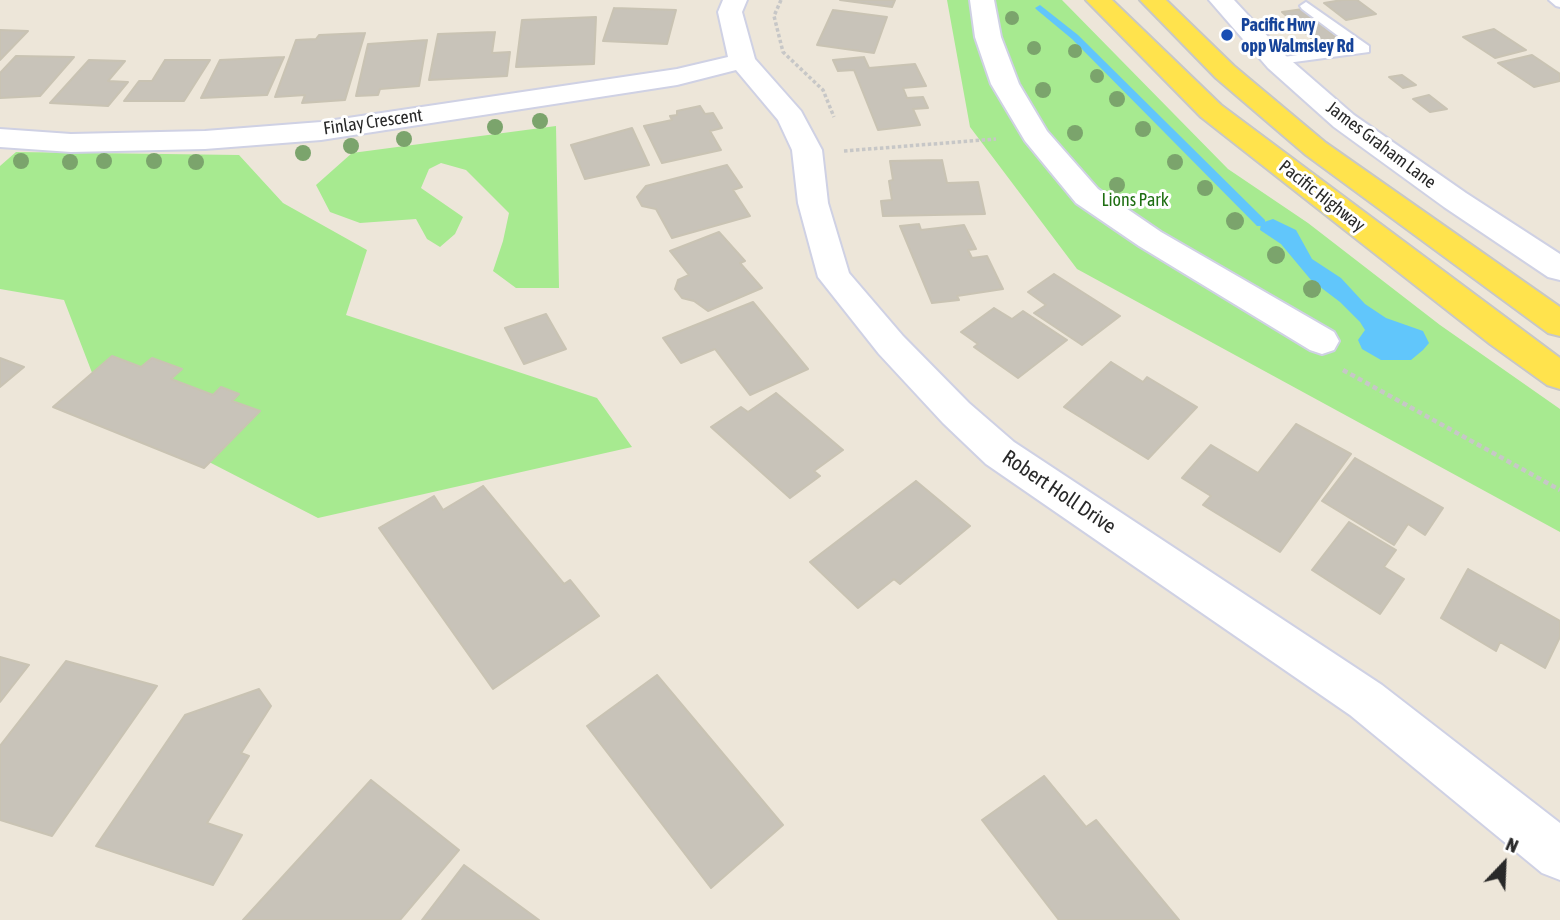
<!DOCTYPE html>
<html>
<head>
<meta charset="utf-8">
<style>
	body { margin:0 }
	#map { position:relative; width:1560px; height:920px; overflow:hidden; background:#ede6d9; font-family:"Asap Condensed",sans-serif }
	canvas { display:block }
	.north { position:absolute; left:1469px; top:829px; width:70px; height:70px; -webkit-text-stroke:5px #fff; paint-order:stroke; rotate:23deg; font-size:19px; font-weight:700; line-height:28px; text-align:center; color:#292929 }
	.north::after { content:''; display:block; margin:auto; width:24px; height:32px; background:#292929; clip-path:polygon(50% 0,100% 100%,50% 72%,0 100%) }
</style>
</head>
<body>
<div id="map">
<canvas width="1560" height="920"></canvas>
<div class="north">N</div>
</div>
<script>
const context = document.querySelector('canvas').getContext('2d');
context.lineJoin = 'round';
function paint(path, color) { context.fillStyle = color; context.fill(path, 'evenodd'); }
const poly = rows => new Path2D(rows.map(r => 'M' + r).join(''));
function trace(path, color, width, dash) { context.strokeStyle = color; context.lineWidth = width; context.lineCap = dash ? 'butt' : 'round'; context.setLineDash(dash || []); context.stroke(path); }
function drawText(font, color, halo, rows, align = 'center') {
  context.font = font + ' "Asap Condensed",sans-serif'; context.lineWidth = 6; context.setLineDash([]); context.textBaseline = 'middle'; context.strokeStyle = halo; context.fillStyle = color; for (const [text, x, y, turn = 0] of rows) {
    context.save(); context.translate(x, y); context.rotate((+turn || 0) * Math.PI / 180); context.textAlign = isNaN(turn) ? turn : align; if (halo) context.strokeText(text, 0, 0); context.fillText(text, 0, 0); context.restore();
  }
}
paint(poly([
	[947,0,1062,0,1228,169,1308,223,1440,325,1560,409,1560,532,1077,269,970,127],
	[556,126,559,288,516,288,493,271,503,241,509,213,466,170,441,163,429,169,421,188,463,217,455,234,440,247,427,239,416,219,360,223,330,212,316,185,352,153],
	[16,152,239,155,283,203,367,250,346,315,597,398,632,447,318,518,106,409,64,300,0,289,0,166]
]), '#a7ea90');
paint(poly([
	[1273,219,1296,230,1312,259,1341,278,1365,304,1386,318,1423,331,1429,343,1423,350,1411,360,1381,360,1362,349,1358,340,1365,330,1360,322,1340,302,1311,280,1281,244,1260,230,1261,223]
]), '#61c6fb');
paint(poly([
	[1040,5,1078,35,1265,220,1265,226,1257,226,1072,39,1037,10,1035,8,1040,5]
]), '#61c6fb');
const building = poly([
	[840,0,895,0,892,7,840,0],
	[1342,0,1357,0,1376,14,1346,20,1324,3,1342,0],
	[614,8,676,10,667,44,603,41,614,8],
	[1303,9,1341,42,1319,45,1282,12,1303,9],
	[833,10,887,17,874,53,817,45,833,10],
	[596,17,594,64,516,67,522,20,596,17],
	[1494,29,1526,50,1495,58,1463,37,1494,29],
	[0,30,28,31,0,60,0,30],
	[495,32,492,53,510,52,507,76,429,80,438,34,495,32],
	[365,33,345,100,302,103,305,95,275,97,296,40,316,39,319,35,365,33],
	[427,40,419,86,380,89,378,95,356,96,368,44,427,40],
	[1532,55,1560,74,1560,81,1534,87,1498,63,1532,55],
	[16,56,74,57,40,96,0,98,0,73,16,56],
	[284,57,267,95,201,98,220,60,284,57],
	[864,57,869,68,915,64,926,86,903,88,907,98,923,97,928,108,913,109,920,125,878,130,854,70,838,71,833,60,864,57],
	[89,60,125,61,108,81,128,82,108,106,50,103,89,60],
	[165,60,210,60,184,101,124,101,139,81,152,81,165,60],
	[1402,75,1416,85,1403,88,1389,77,1402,75],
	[1429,95,1447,109,1430,112,1413,99,1429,95],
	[700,106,705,114,713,113,722,128,710,131,721,150,662,163,644,126,672,120,670,116,677,115,677,111,700,106],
	[632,128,649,165,585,179,571,145,632,128],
	[942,160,947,183,978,182,985,214,883,216,881,201,892,200,889,181,893,180,890,161,942,160],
	[727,165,742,187,733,190,750,216,672,238,656,209,642,206,637,197,646,186,727,165],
	[919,224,921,230,964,225,976,249,968,250,972,258,987,256,1003,289,957,296,959,300,932,303,900,226,919,224],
	[719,232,745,261,740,263,762,288,708,311,694,301,682,298,675,289,678,280,689,275,670,251,719,232],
	[1054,274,1120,316,1082,345,1034,313,1046,305,1028,292,1054,274],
	[753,302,808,369,750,395,715,349,681,363,663,338,753,302],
	[994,308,1012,319,1023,311,1067,340,1018,378,974,347,978,344,961,332,994,308],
	[546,314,566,349,524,364,505,328,546,314],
	[112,356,141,367,152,358,182,369,171,379,213,395,221,387,239,394,232,401,260,411,204,468,53,407,112,356],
	[0,358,24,367,0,387,0,358],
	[1111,362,1143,382,1147,377,1197,407,1148,459,1064,407,1111,362],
	[776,393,843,450,814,471,820,476,790,498,711,427,741,407,748,412,776,393],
	[1296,424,1351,454,1280,552,1203,505,1211,496,1182,478,1211,445,1258,473,1296,424],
	[1355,458,1443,508,1425,535,1408,524,1394,545,1322,501,1355,458],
	[916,481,970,526,900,584,894,579,858,608,810,562,916,481],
	[483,486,564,584,570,580,599,616,493,689,379,528,434,496,443,510,483,486],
	[1349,522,1396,550,1384,567,1404,579,1380,614,1312,570,1349,522],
	[1468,569,1560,621,1560,637,1545,668,1500,642,1496,651,1441,618,1468,569],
	[0,657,29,665,0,702,0,657],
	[66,661,157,686,52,836,0,820,0,746,66,661],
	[657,675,783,825,711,888,587,726,657,675],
	[259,689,271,706,241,753,249,756,207,823,242,835,213,885,96,846,185,715,259,689],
	[1044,776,1086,827,1096,820,1179,920,1059,920,982,820,1044,776],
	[371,780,459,850,400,920,243,920,371,780],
	[464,865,539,920,422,920,464,865]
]);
paint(building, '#c8c3b9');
trace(building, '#c9c3b3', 2);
const service = poly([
	[1549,0,1560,0,1560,7,1556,6,1549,0],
	[1306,2,1369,46,1369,52,1272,65,1272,59,1277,58,1353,47,1302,9,1300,6,1306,2]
]);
const minor = poly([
	[723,0,747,0,742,12,755,59,801,111,822,150,828,203,849,273,903,336,969,403,1014,442,1382,685,1560,823,1560,880,1542,873,1350,715,986,464,943,423,879,354,818,277,798,203,792,150,778,120,736,70,677,85,321,140,205,149,71,152,0,147,0,129,71,134,205,131,321,122,677,69,728,57,718,12,723,0],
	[970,0,994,0,1001,37,1019,84,1047,131,1098,189,1161,232,1334,332,1339,341,1334,350,1322,354,1310,350,1139,246,1076,203,1025,141,991,84,975,37,970,0],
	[1209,0,1234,0,1286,56,1354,115,1466,193,1560,254,1560,280,1548,277,1444,207,1334,127,1268,68,1209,0]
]);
const primary = poly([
	[1086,0,1112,0,1221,105,1560,358,1560,389,1547,385,1490,344,1201,117,1086,0],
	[1140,0,1166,0,1234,66,1326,143,1560,307,1560,336,1548,333,1306,155,1216,78,1140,0]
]);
trace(service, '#cfd1e4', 4);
trace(minor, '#cfd1e4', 4);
trace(primary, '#c7c7c7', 4);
trace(poly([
	[781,0,774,16,783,52,823,90,834,117],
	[844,151,996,139]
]), '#c7c7c7', 3.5, [3.5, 2.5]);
trace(poly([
	[1343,370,1560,490]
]), '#c7c7c7', 4.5, [5, 3.5]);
paint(service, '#fff');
paint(minor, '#fff');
paint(primary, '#ffe34d');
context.fillStyle = '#7ba46c';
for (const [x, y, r] of [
	[1012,18,7],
	[1034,48,7],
	[1075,51,7],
	[1097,76,7],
	[1043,90,8],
	[1117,99,8],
	[540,121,8],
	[495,127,8],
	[1143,129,8],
	[1075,133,8],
	[404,139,8],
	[351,146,8],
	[303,153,8],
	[21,161,8],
	[104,161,8],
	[154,161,8],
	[70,162,8],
	[196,162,8],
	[1175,162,8],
	[1117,185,8],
	[1205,188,8],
	[1235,221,9],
	[1276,255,9],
	[1312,289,9]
]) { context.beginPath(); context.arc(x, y, r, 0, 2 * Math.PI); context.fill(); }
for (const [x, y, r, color] of [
	[1227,35,7,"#1a4fb4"]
]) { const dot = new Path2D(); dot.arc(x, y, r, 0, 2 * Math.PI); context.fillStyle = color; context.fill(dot); trace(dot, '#fff', 2.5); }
drawText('bold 18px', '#164399', '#fff', [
	["Pacific Hwy",1241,25],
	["opp Walmsley Rd",1241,46]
], 'left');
drawText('18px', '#292929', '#fff', [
	["Finlay Crescent",373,122,-8],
	["James Graham Lane",1381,145,37],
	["Pacific Highway",1322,196,38]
]);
drawText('18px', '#1e6e12', '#fff', [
	["Lions Park",1135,200]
]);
drawText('21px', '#292929', '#fff', [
	["Robert Holl Drive",1059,492,34]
]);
</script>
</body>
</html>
